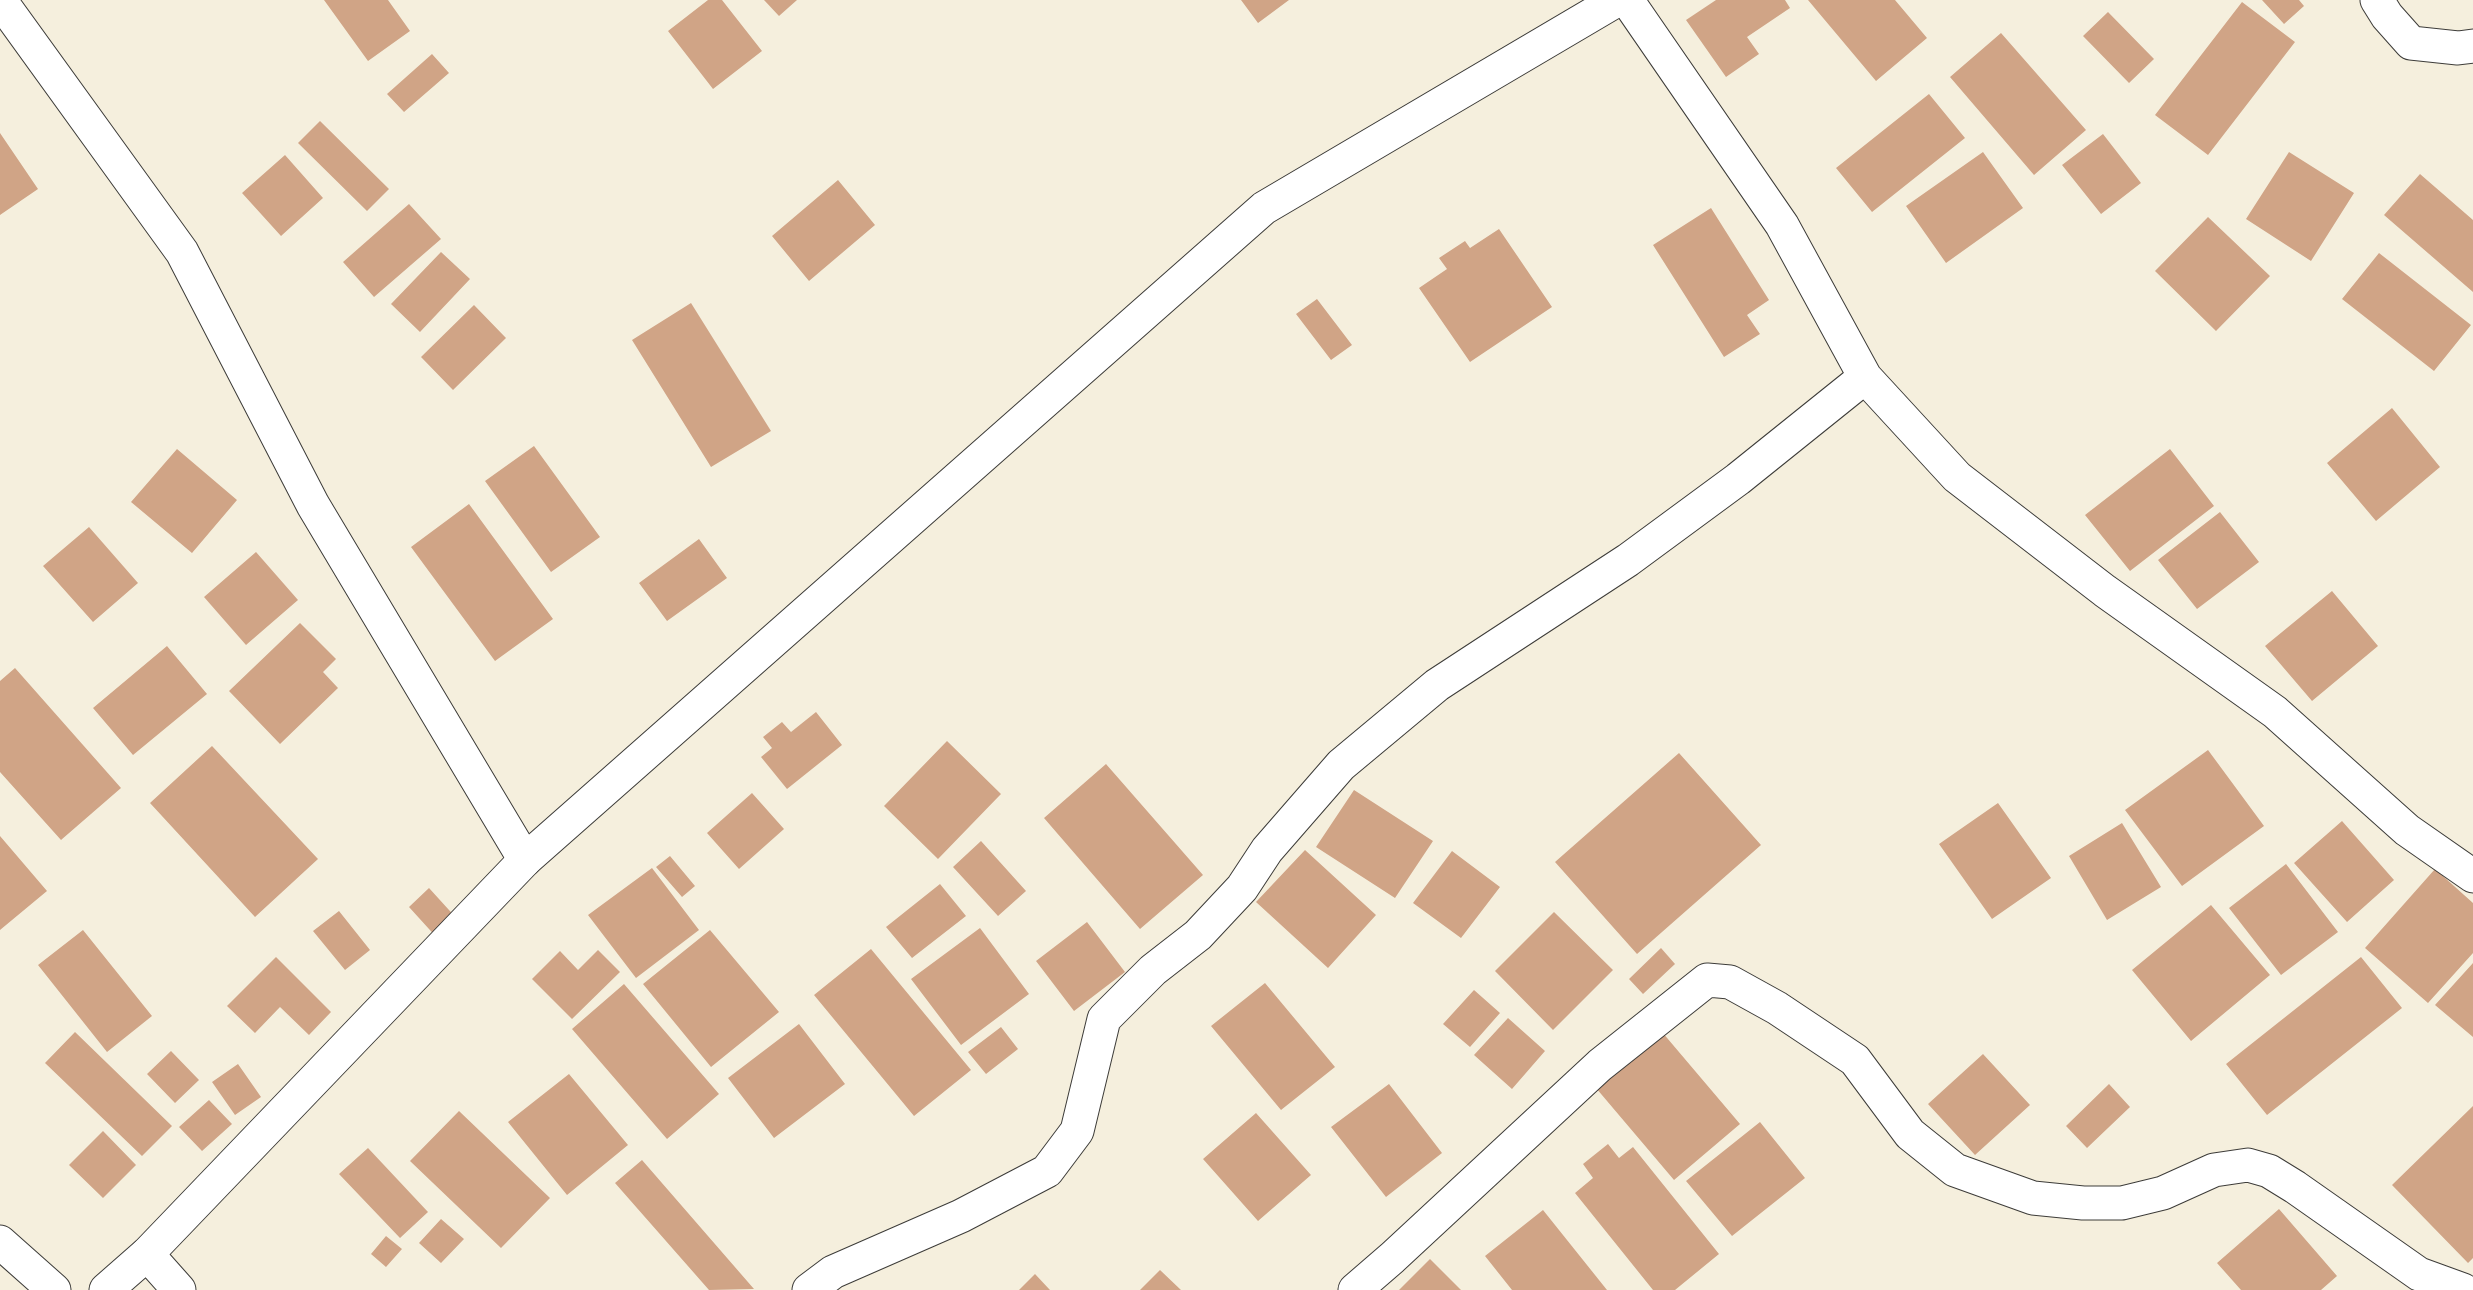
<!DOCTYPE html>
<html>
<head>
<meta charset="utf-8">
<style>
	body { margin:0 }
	canvas { display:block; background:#f5efdd }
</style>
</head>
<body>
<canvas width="2473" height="1290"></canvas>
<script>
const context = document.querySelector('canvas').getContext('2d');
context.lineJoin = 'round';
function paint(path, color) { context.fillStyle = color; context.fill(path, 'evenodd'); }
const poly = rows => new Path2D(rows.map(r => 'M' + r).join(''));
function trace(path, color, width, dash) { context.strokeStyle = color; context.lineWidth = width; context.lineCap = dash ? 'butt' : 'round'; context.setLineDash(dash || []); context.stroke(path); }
paint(poly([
	[324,0,388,0,410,31,368,61],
	[708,0,722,0,762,51,713,89,668,31],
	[764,0,797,0,779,16],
	[1241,0,1289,0,1258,23],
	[1716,0,1785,0,1790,8,1747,37,1759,54,1726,77,1686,20],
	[1808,0,1895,0,1927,38,1876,81],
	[2262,0,2299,0,2304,6,2284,24],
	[2242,2,2295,42,2208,155,2155,115],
	[2108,12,2154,59,2129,83,2083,36],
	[2001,33,2086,130,2034,175,1950,77],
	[432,54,449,73,404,112,387,94],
	[1929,94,1965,138,1872,212,1836,168],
	[320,121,389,189,367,211,298,143],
	[0,133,38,189,0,215],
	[2103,134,2141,183,2101,214,2062,165],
	[1983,152,2023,208,1946,263,1906,206],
	[2289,152,2354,193,2311,261,2246,219],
	[285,155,323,198,281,236,242,193],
	[2420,174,2473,220,2473,292,2384,215],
	[838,180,875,225,809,281,772,236],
	[409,204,441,239,374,297,343,262],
	[1711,208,1769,300,1747,315,1760,334,1724,357,1653,245],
	[2208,217,2270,276,2216,331,2155,271],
	[1499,229,1552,307,1470,362,1419,288,1447,269,1439,258,1465,241,1470,248],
	[441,252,470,279,420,332,391,304],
	[2379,253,2471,325,2434,371,2342,299],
	[1317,299,1352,345,1331,360,1296,314],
	[691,303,771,431,711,467,632,340],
	[474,305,506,338,453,390,421,357],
	[2392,408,2440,467,2376,521,2327,463],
	[534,446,600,537,551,572,485,481],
	[177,449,237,500,192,553,131,502],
	[2170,449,2214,506,2130,571,2085,515],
	[469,504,553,619,495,661,411,547],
	[2220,512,2259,562,2197,609,2158,560],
	[89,527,138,583,93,622,43,566],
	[699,539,727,578,667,621,639,583],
	[256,552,298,600,246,645,204,597],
	[2332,591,2378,646,2312,701,2265,646],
	[300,623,336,659,323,672,338,688,280,744,229,691],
	[167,646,207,694,133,755,93,708],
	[15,668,121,788,61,840,0,772,0,681],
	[816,712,842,745,787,789,761,757,772,748,763,737,782,722,791,732],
	[947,741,1001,794,938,859,884,806],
	[212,746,318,859,255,917,150,803],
	[2208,750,2264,826,2182,886,2125,810],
	[1679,753,1761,845,1637,954,1555,862],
	[1106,764,1203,875,1140,929,1044,818],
	[1354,790,1433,841,1395,898,1316,847],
	[752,793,784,829,739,869,707,833],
	[1998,803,2051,878,1992,919,1939,844],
	[2342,821,2394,880,2347,922,2294,863],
	[2122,823,2161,887,2107,920,2069,856],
	[0,836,47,891,0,930],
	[981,841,1026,891,998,916,953,867],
	[1305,850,1376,915,1328,968,1256,902],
	[1452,851,1500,887,1461,938,1413,903],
	[670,856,695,886,682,897,656,867],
	[2286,864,2338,932,2281,975,2229,908],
	[652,868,699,930,636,978,588,915],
	[2435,869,2473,903,2473,953,2428,1003,2365,948],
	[940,884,966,916,912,958,886,927],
	[429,888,459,921,439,940,409,907],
	[2211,905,2270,975,2191,1041,2132,970],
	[339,911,370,950,345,970,313,931],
	[1554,912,1613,970,1553,1030,1495,971],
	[1087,922,1125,972,1074,1011,1036,961],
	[980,928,1029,994,961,1045,911,979],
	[83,930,152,1016,107,1052,38,965],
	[710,930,779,1012,711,1067,643,984],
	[1661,948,1675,964,1643,994,1629,979],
	[871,949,971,1070,914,1116,814,995],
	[598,950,620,972,572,1019,532,979,560,951,578,970],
	[276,957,331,1012,309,1035,280,1007,255,1033,227,1006],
	[2361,957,2402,1008,2267,1115,2226,1064],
	[2473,963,2473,1037,2435,1005],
	[1265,983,1335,1067,1281,1110,1211,1026],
	[624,984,719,1094,667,1139,572,1029],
	[1474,990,1500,1013,1470,1047,1443,1024],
	[1508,1018,1545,1051,1512,1089,1474,1055],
	[799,1024,845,1084,774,1138,728,1078],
	[1001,1027,1018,1049,986,1074,968,1052],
	[75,1032,172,1126,142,1156,45,1063],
	[1662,1032,1740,1124,1674,1180,1596,1088],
	[171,1051,199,1080,175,1103,147,1074],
	[1983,1054,2030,1105,1975,1155,1928,1104],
	[238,1064,261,1097,235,1115,212,1082],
	[569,1074,628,1145,567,1195,508,1122],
	[1389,1084,1442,1153,1386,1197,1331,1127],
	[2109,1084,2130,1107,2087,1148,2066,1126],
	[209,1100,232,1124,202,1151,179,1127],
	[2473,1106,2473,1258,2468,1263,2392,1185],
	[459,1111,550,1198,501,1248,410,1161],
	[1256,1113,1311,1175,1258,1221,1203,1159],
	[1760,1122,1805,1178,1732,1236,1686,1181],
	[103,1131,136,1165,103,1198,69,1165],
	[1608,1144,1619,1158,1633,1147,1719,1254,1675,1290,1653,1290,1575,1193,1593,1178,1583,1164],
	[368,1148,428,1212,400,1238,339,1174],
	[642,1160,754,1289,709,1290,615,1183],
	[2279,1209,2337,1276,2321,1290,2241,1290,2217,1263],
	[1543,1210,1607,1290,1512,1290,1485,1256],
	[441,1219,464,1239,441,1263,419,1243],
	[386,1236,402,1249,386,1267,371,1254],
	[1430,1259,1461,1290,1399,1290],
	[1160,1270,1181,1290,1140,1290],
	[1035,1274,1050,1290,1019,1290]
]), '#d0a486');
const street = poly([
	[0,0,182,252,313,505,525,860],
	[1627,0,1782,225,1865,377,1957,477,2105,591,2275,712,2407,830,2473,876],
	[2377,0,2387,16,2411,43,2458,48,2473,46],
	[0,1242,54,1290],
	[147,1254,179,1290],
	[809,1290,833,1272,961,1216,1047,1171,1077,1131,1104,1019,1153,970,1198,935,1242,888,1267,850,1341,765,1437,685,1628,560,1738,479,1865,377],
	[1355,1290,1392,1258,1600,1065,1707,980,1730,982,1777,1008,1855,1060,1910,1134,1955,1170,2033,1198,2083,1203,2122,1203,2163,1193,2214,1170,2248,1165,2269,1171,2295,1187,2419,1274,2463,1290]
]);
const secondary = poly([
	[106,1290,147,1254,525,860,1264,208,1617,0]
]);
trace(street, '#3d3c39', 35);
trace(secondary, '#3d3c39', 35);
trace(street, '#fff', 33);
trace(secondary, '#fff', 33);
</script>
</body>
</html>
